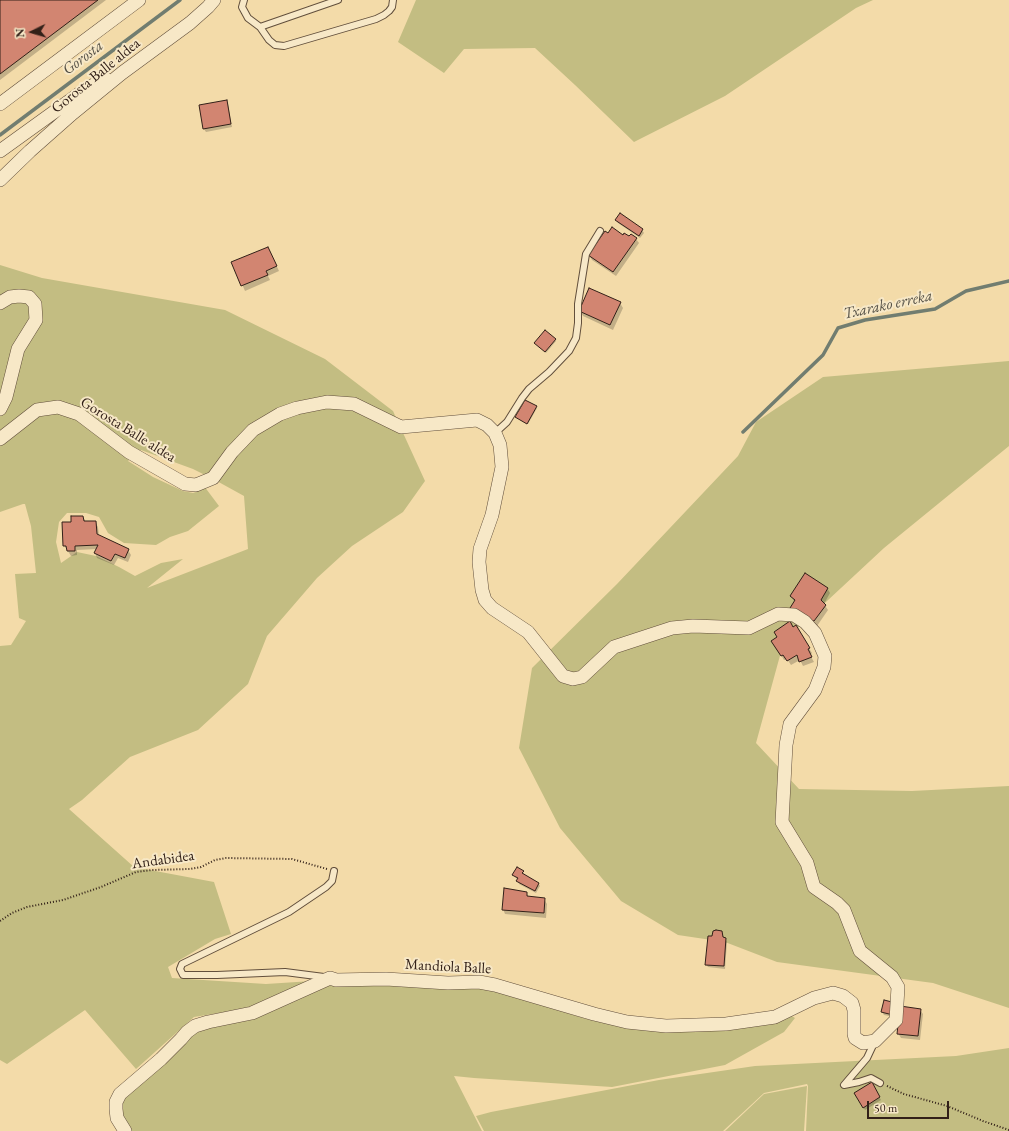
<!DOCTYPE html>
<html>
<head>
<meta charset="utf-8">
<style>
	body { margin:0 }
	#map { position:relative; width:1009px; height:1131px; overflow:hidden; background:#f3dba9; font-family:"EB Garamond",serif }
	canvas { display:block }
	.north { position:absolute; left:12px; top:12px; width:40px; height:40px; -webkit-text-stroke:3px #f7e8c7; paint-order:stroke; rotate:265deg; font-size:11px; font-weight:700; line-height:16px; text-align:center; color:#322018 }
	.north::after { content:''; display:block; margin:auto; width:14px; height:18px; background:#322018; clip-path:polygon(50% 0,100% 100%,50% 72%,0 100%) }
	.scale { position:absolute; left:867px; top:1101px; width:82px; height:18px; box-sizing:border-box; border:2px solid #322018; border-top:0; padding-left:5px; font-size:12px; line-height:14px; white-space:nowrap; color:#322018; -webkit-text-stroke:3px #f7e8c7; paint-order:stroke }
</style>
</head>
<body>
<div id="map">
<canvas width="1009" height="1131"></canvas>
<div class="north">N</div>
<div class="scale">50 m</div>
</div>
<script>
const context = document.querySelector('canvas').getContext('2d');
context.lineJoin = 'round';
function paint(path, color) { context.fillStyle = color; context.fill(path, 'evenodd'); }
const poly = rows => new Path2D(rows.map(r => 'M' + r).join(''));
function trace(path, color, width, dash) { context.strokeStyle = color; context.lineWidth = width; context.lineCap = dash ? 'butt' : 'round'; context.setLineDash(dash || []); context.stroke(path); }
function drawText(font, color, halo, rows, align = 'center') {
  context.font = font + ' "EB Garamond",serif'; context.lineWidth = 4; context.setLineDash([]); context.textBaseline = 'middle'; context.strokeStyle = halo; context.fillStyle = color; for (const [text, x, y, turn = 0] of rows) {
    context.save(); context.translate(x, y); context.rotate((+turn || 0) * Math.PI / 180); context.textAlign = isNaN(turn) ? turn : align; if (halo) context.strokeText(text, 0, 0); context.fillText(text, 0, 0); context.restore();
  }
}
paint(poly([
	[416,0,873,0,856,8,725,96,634,142,575,85,535,48,464,49,444,73,398,42],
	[0,265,42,278,225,310,325,359,393,411,425,481,403,512,352,546,317,578,267,636,248,684,198,730,130,757,82,800,69,809,134,867,214,882,231,934,215,939,168,967,172,978,266,984,312,981,250,1008,194,1017,136,1069,85,1010,7,1064,0,1060,0,646,11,645,26,621,19,618,15,574,36,573,31,526,25,504,23,504,0,512],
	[141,450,193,469,215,480,244,496,248,549,147,588,183,559,161,563,135,576,119,567,96,556,77,552,61,563,56,542,59,522,67,513,86,513,99,517,108,533,124,543,156,545,170,537,188,531,219,506,204,486,201,490,193,493,183,491,153,477,128,461],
	[1009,361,1009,446,884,548,784,641,756,743,799,789,912,791,1009,786,1009,1008,933,983,777,962,725,942,678,935,621,901,560,828,519,748,532,668,617,584,738,456,756,422,823,377],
	[343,983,479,985,586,1019,652,1031,703,1030,783,1020,790,1015,795,1018,784,1032,725,1065,612,1087,474,1078,454,1076,482,1131,128,1131,120,1106,124,1094,200,1028,320,985],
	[1009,1048,1009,1131,806,1131,808,1086,807,1084,764,1093,723,1131,484,1131,476,1116,491,1112,659,1080,755,1066,956,1056],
	[807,1086,804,1131,725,1131,764,1094]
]), '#c3bd82');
paint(poly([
	[0,0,106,0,0,80],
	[226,101,228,104,232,127,206,132,204,129],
	[620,214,642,230,644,233,640,238,618,223,616,220],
	[636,239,639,243,616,276,592,260,589,255],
	[268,248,279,271,268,276,270,280,245,291,233,263],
	[620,303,623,308,613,330,583,316,580,311],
	[545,332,556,341,546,353,536,344],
	[536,407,537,408,528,424,517,418],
	[83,517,86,522,95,522,98,527,99,536,128,550,131,555,128,562,118,558,114,565,97,558,95,553,97,549,77,550,77,555,71,556,64,545,72,523],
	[827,588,830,593,824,604,828,610,817,626,794,601,791,596],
	[795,627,812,653,810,655,814,662,803,666,800,660,791,665,787,659,784,660,773,642],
	[523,872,525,875,538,883,540,886,536,893,519,884,518,880,513,875],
	[526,893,529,897,544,899,547,904,546,918,505,914,503,909],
	[721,932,724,938,727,942,725,969,708,967,706,964,712,937],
	[885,1001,894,1017,884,1015,882,1012],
	[920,1010,923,1014,920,1040,901,1038,898,1033],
	[871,1084,881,1100,865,1110,855,1093]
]), '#0003');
trace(poly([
	[0,135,180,0],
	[743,432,823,355,838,328,865,320,935,309,966,291,1009,281]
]), '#717d70', 3.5);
const building = poly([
	[0,0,98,0,0,74,0,0],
	[227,100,231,124,203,129,199,105,227,100],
	[620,213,643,229,639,236,615,220,620,213],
	[612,227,623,235,624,233,629,236,631,234,637,238,613,272,588,255,605,231,608,233,612,227],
	[268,247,277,266,266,271,268,275,241,286,231,262,268,247],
	[589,288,621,302,610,325,579,311,589,288],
	[545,330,556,339,545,352,534,343,545,330],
	[525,400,537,406,527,424,515,417,525,400],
	[71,516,83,516,84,521,96,521,97,534,129,549,125,558,115,554,111,561,94,553,98,545,75,546,75,551,67,551,66,546,63,546,62,522,71,522,71,516],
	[805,573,828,588,821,600,826,605,814,621,806,620,790,608,795,600,790,596,805,573],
	[790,621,793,627,796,625,810,648,808,649,812,657,799,662,797,655,787,661,783,655,781,656,771,641,777,637,774,632,790,621],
	[517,867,524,871,522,873,539,883,535,891,516,881,518,878,512,875,517,867],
	[504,888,527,892,527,896,545,898,544,913,502,910,504,888],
	[716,930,722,931,723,937,726,938,724,966,705,965,708,936,712,936,713,931,716,930],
	[884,1000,896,1003,893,1015,881,1012,884,1000],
	[900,1006,921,1009,918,1036,897,1034,900,1006],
	[872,1082,880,1097,863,1108,854,1093,872,1082]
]);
paint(building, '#d28571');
trace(building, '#322018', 1);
const service = poly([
	[244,0,242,7,248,18,260,27,269,40,275,45,284,46,376,19,384,15,389,11,392,7,393,0],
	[260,27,338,0],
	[495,433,507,422,522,398,529,389,549,372,569,351,576,338,578,323,578,304,586,254,600,231],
	[324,977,285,972,217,975,183,975,180,969,182,964,289,912,326,887,332,881,334,871],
	[875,1041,867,1058,844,1085,859,1082,871,1078,880,1083]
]);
const minor = poly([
	[0,104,139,0],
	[0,151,79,94,105,78],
	[0,180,30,151,73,113,122,73,190,23,208,7,214,0],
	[0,303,10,297,19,296,29,297,35,304,36,320,18,349,6,397,0,409],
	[0,439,37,410,58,407,79,414,129,452,185,484,196,485,213,478,232,452,253,430,280,414,297,408,327,402,354,404,401,427,477,420,487,425,495,433,500,445,502,467,492,515,480,549,479,562,482,590,485,600,492,608,528,632,563,676,573,679,582,677,614,647,672,628,693,626,749,628,778,614,794,615,805,622,815,633,825,656,824,667,815,690,790,724,786,745,782,822,807,863,814,887,837,903,844,910,860,951,892,977,898,987,896,1020,875,1041,863,1043,855,1038,854,1034,854,1010,852,1003,843,996,833,993,814,998,775,1017,726,1024,666,1026,627,1022,594,1014,495,985,479,982,448,983,386,979,336,980,330,978,252,1013,208,1022,195,1026,187,1032,181,1039,161,1059,120,1094,116,1102,116,1109,117,1118,125,1131]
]);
trace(service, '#624f3c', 8);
trace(minor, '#624f3c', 14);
trace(poly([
	[0,921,12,913,27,907,63,900,101,887,136,872,152,870,190,869,201,867,215,860,226,858,292,859,327,869],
	[887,1086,904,1094,947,1106,983,1121,1009,1130]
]), '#322018', 2, [1, 2]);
trace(service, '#f7e8c7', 6);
trace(minor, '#f7e8c7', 13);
drawText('15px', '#322018', '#f7e8c7', [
	["Gorosta Balle aldea",96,76,-39],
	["Gorosta Balle aldea",128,430,32],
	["Andabidea",163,860,-8],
	["Mandiola Balle",448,967,3]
]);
drawText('italic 16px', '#524e44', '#f7e8c7', [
	["Gorosta",83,58,-37],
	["Txarako erreka",888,305,-12]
]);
</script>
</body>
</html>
